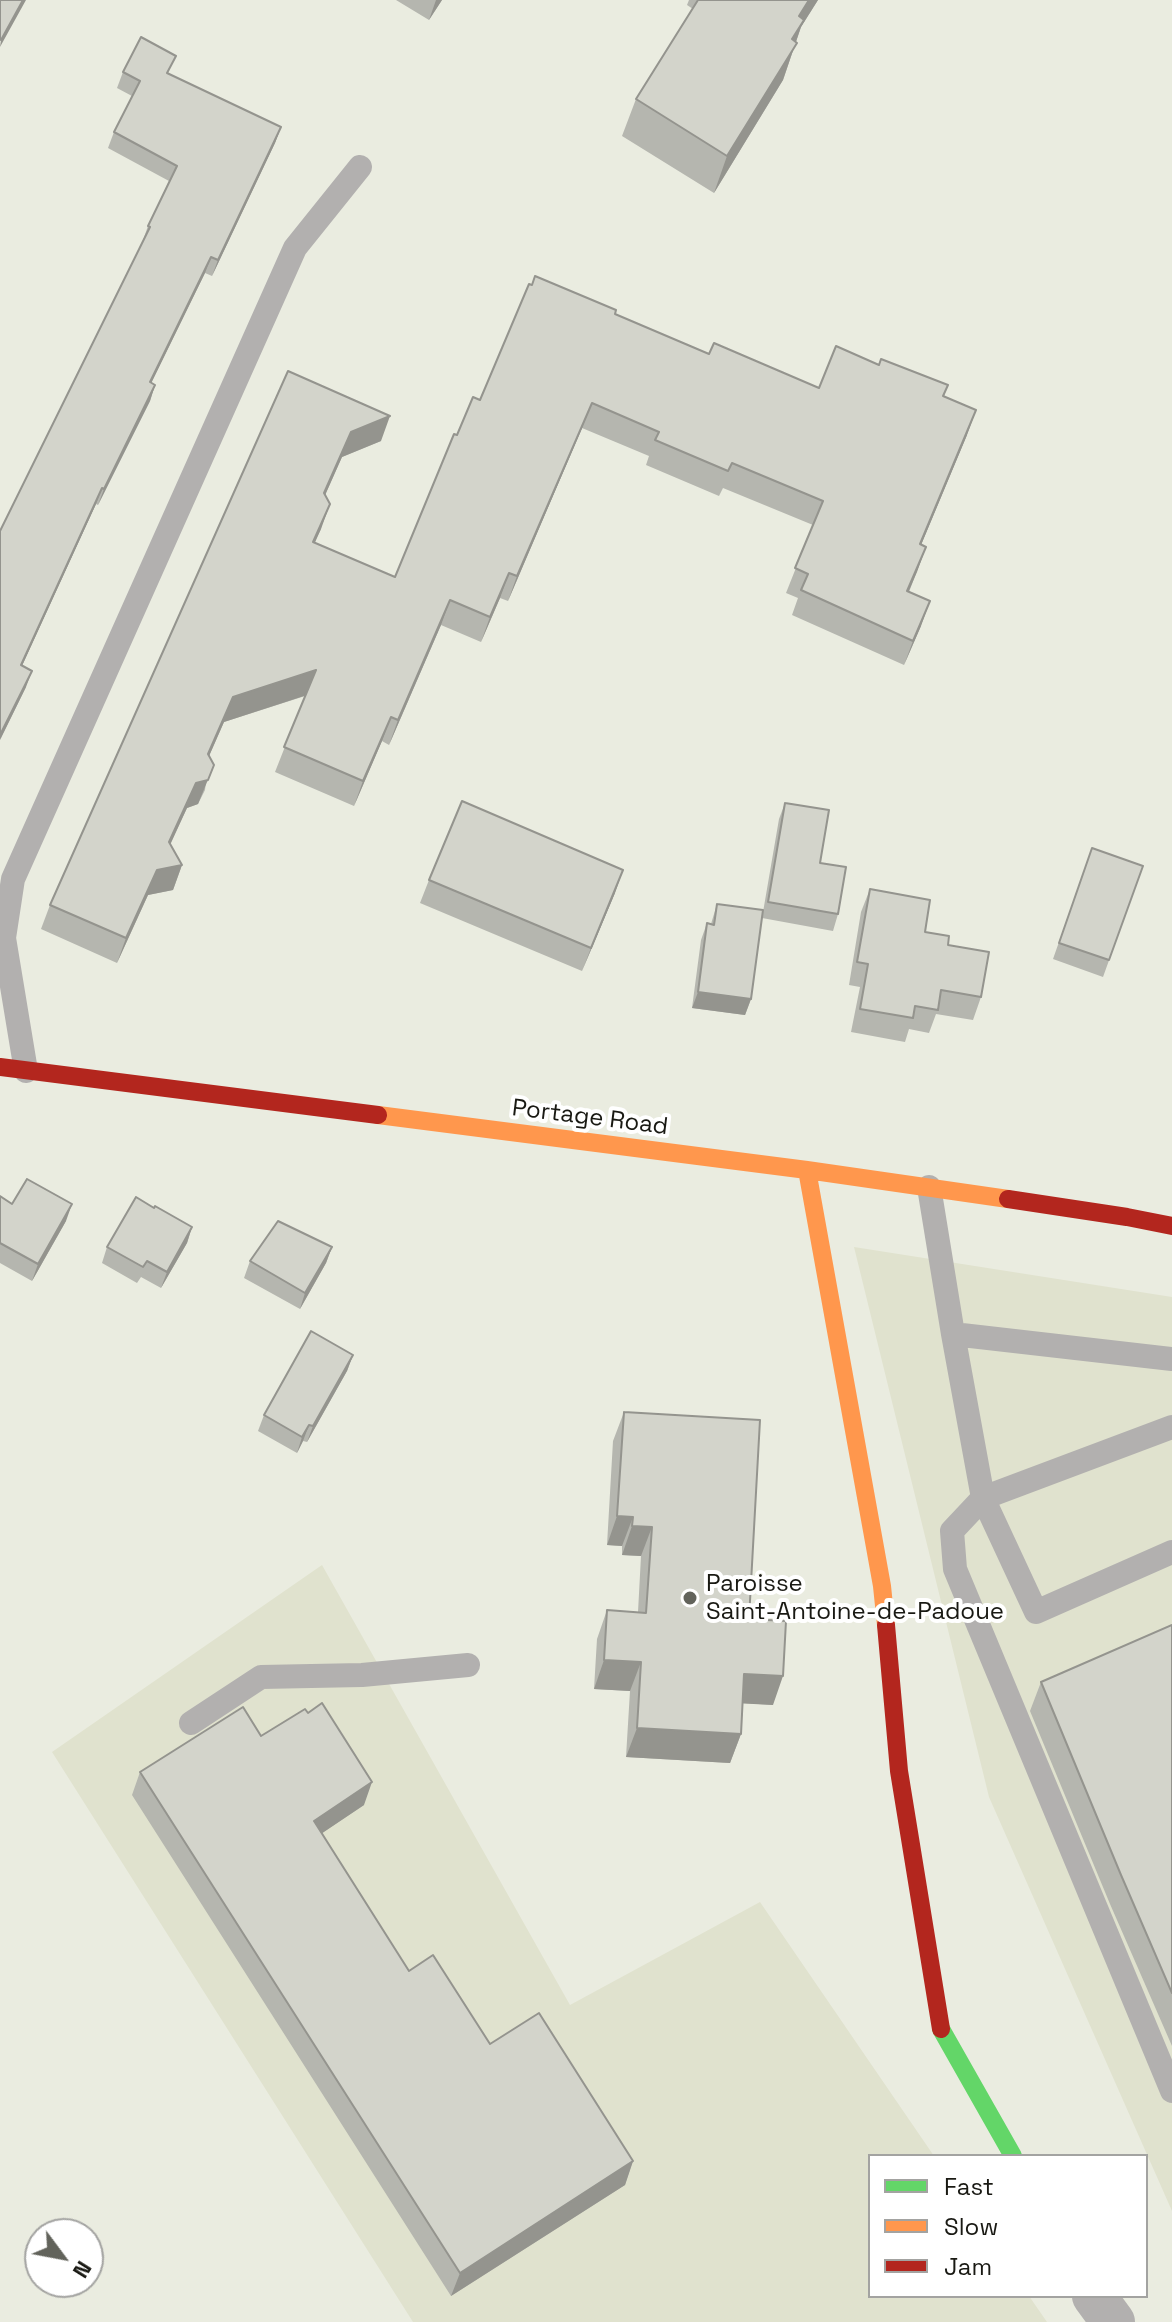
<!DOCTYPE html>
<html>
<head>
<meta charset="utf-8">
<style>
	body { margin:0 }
	#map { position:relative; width:1172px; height:2322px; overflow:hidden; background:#eaece0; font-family:"Space Grotesk",sans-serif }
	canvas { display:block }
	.legend { position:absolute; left:868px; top:2154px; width:280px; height:144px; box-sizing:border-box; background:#fff; border:2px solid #a3a3a1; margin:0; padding:10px 14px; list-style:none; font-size:24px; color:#191913 }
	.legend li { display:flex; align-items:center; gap:16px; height:40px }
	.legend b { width:40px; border:2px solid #a3a3a1 }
	.north { position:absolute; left:24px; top:2218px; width:80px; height:80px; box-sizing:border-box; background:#fff; border:2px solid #a3a3a1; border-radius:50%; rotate:122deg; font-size:22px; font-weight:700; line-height:32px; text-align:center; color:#191913 }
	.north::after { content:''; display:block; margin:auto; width:28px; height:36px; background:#62635b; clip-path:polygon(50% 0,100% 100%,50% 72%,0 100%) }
</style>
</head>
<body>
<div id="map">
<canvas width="1172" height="2322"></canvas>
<ul class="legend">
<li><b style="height:10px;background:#63d668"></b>Fast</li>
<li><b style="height:10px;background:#ff974d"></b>Slow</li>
<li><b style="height:10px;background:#b3261e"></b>Jam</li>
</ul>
<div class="north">N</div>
</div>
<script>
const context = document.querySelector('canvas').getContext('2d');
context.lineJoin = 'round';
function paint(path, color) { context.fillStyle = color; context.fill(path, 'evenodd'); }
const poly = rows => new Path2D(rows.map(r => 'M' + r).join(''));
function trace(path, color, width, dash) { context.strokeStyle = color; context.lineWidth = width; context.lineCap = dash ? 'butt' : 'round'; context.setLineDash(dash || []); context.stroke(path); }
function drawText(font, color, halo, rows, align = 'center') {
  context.font = font + ' "Space Grotesk",sans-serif'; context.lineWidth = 8; context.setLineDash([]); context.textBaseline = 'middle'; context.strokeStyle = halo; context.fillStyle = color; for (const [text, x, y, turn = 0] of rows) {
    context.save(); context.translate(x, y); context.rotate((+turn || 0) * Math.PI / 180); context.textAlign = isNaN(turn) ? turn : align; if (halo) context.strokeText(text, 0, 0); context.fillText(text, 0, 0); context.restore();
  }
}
paint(poly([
	[854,1247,1172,1297,1172,2211,989,1797],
	[322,1565,570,2005,760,1902,934,2156,870,2156,870,2296,1029,2296,1047,2322,413,2322,52,1752]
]), '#e0e2ce');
trace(poly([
	[26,1071,4,938,13,879,295,248,360,167],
	[929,1187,953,1334,983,1498,952,1531,955,1569,1172,2091],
	[953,1334,1172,1359],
	[1172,1427,983,1498,1036,1612,1172,1552],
	[191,1723,261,1677,362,1675,468,1665]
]), '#b2b0af', 24);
trace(poly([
	[1094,2296,1113,2322]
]), '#b2b0af', 44);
trace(poly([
	[941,2029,1013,2156]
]), '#63d668', 18);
trace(poly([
	[378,1115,807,1170,1008,1199],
	[807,1170,882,1586,886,1625]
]), '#ff974d', 18);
trace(poly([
	[0,1067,378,1115],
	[1008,1199,1127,1217,1172,1226],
	[886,1625,899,1771,941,2029]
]), '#b3261e', 18);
paint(poly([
	[396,0,442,0,429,20],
	[689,0,818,0,801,27,783,80,714,193,622,136,636,99,693,9,687,5],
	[123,72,281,127,275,143,212,276,205,273,151,383,155,385,150,401,98,505,96,504,22,666,26,687,0,740,142,243,148,226,169,181,108,148,114,132,132,96,117,88],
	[615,314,709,354,819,388,879,365,948,385,944,396,967,435,921,545,926,547,909,592,921,626,904,665,792,615,798,598,786,593,813,525,723,488,719,496,646,465,649,456,582,428,508,601,500,598,481,642,441,625,389,745,382,741,354,806,275,772,305,696,224,722,209,756,205,790,198,804,187,808,170,844,182,865,173,890,148,895,117,963,41,929,50,905,288,371,381,441,342,457,325,495,321,529,314,543,395,577,457,435,480,400],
	[785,803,820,863,838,914,833,931,762,918,779,819],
	[1092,848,1143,866,1103,977,1053,959],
	[429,880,615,893,582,971,420,903],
	[870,889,925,932,948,945,981,997,973,1020,936,1014,929,1033,909,1029,905,1042,851,1032,860,987,849,985,861,912],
	[717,904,751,999,745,1015,692,1008,701,940,707,923,711,924],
	[0,1196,12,1204,66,1221,32,1281,0,1263],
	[154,1208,192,1227,187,1243,161,1288,141,1277,137,1283,102,1263,107,1247],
	[332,1247,326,1263,300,1309,244,1278,250,1261],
	[353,1355,347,1371,307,1442,303,1441,297,1453,258,1431,264,1415],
	[624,1412,749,1619,773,1705,743,1703,741,1734,730,1763,626,1757,630,1691,594,1689,597,1639,607,1610,638,1612,641,1556,622,1555,622,1546,607,1545,613,1441],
	[1172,1625,1172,2046,1110,1904,1030,1711,1041,1682],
	[261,1736,364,1805,322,1833,409,1971,490,2044,633,2161,625,2185,451,2296,132,1795,140,1772]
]), '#b5b6af');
paint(poly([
	[23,0,26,0,0,47,1,40],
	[436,0,442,0,429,20],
	[809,0,818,0,801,27,783,80,714,193,727,156,799,16],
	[281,127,275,143,212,276,218,260],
	[211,257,205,273,144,398,150,382],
	[155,385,150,401,98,505,104,489],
	[592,403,582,428,508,601,517,576],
	[976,410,967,435,911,569,920,544],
	[390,416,381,441,342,457,315,518,324,493,351,432],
	[102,488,96,504,15,681,21,665],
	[330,504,321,529,304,567,313,542],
	[926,547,917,572,898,616,907,591],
	[509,573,500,598,481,642,490,617],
	[450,600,441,625,389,745,398,720],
	[930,601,921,626,904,665,913,641],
	[316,670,307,695,224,722,199,779,208,754,233,697],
	[32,671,26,687,0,740,0,735],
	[391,717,382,741,354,806,363,781],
	[214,765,198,804,187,808,160,867,169,842,196,783],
	[182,865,173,890,148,895,117,963,126,938,157,870],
	[623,870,615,893,582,971,591,948],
	[698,992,751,999,745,1015,692,1008],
	[72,1204,66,1221,32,1281,38,1264],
	[192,1227,187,1243,161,1288,167,1272],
	[332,1247,326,1263,300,1309,305,1293],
	[353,1355,347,1371,307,1442,313,1426],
	[309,1425,303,1441,297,1453,302,1437],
	[617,1516,633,1517,622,1546,607,1545],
	[632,1526,652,1527,641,1556,622,1555],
	[604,1660,641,1662,630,1691,594,1689],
	[744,1674,783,1676,773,1705,734,1703],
	[637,1728,741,1734,730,1763,626,1757],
	[372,1782,364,1805,306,1844,314,1821],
	[633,2161,625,2185,451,2296,460,2273]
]), '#94948e');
const building = poly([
	[0,0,23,0,1,40,0,39,0,0],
	[698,0,809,0,799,16,804,20,792,39,797,43,727,156,636,99,698,0],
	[141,37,176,56,167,73,281,127,218,260,211,257,150,382,155,385,104,489,102,488,21,665,32,671,0,735,0,531,150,227,148,226,177,166,114,132,140,81,123,72,141,37],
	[535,276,616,310,615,314,709,354,714,343,819,388,836,346,879,365,881,359,948,385,943,396,976,410,920,544,926,547,907,591,930,601,913,641,801,590,808,574,795,568,823,501,732,463,728,471,655,440,659,432,592,403,517,576,509,573,490,617,450,600,398,720,391,717,363,781,284,747,316,670,233,697,208,754,214,765,208,780,196,783,169,842,182,865,157,870,126,938,50,905,288,371,390,416,351,432,324,493,330,504,313,542,395,577,454,434,457,435,473,397,480,400,529,284,532,285,535,276],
	[462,801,623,870,591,948,429,880,462,801],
	[785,803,829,810,820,863,846,867,838,914,768,902,785,803],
	[1092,848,1143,866,1109,960,1059,943,1092,848],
	[870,889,930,900,925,932,949,936,948,945,989,952,981,997,941,990,938,1010,915,1006,913,1018,860,1009,868,964,857,962,870,889],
	[717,904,763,910,751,999,698,992,707,923,714,925,717,904],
	[27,1179,72,1204,38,1264,0,1243,0,1196,12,1204,27,1179],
	[136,1197,154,1208,155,1206,192,1227,167,1272,147,1261,143,1267,107,1247,136,1197],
	[278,1221,332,1247,305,1293,250,1261,278,1221],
	[311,1331,353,1355,313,1426,309,1425,302,1437,264,1415,311,1331],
	[624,1412,760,1420,749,1619,786,1621,783,1676,744,1674,741,1734,637,1728,641,1662,604,1660,607,1610,646,1613,652,1527,632,1526,633,1517,617,1516,624,1412],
	[1172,1625,1172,1993,1121,1875,1041,1682,1172,1625],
	[322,1703,372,1782,314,1821,409,1971,433,1955,490,2044,539,2013,633,2161,460,2273,140,1772,243,1707,261,1736,305,1709,308,1713,322,1703]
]);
paint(building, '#d3d4cb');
trace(building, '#94948e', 2);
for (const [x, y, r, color] of [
	[690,1598,8,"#62635b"]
]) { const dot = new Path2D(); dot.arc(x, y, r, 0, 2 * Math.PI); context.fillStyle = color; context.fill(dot); trace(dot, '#fff', 3); }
drawText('24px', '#191913', '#fff', [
	["Portage Road",590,1118,7]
]);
drawText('24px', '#191913', '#fff', [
	["Paroisse",706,1584],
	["Saint-Antoine-de-Padoue",706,1612]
], 'left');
</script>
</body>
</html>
